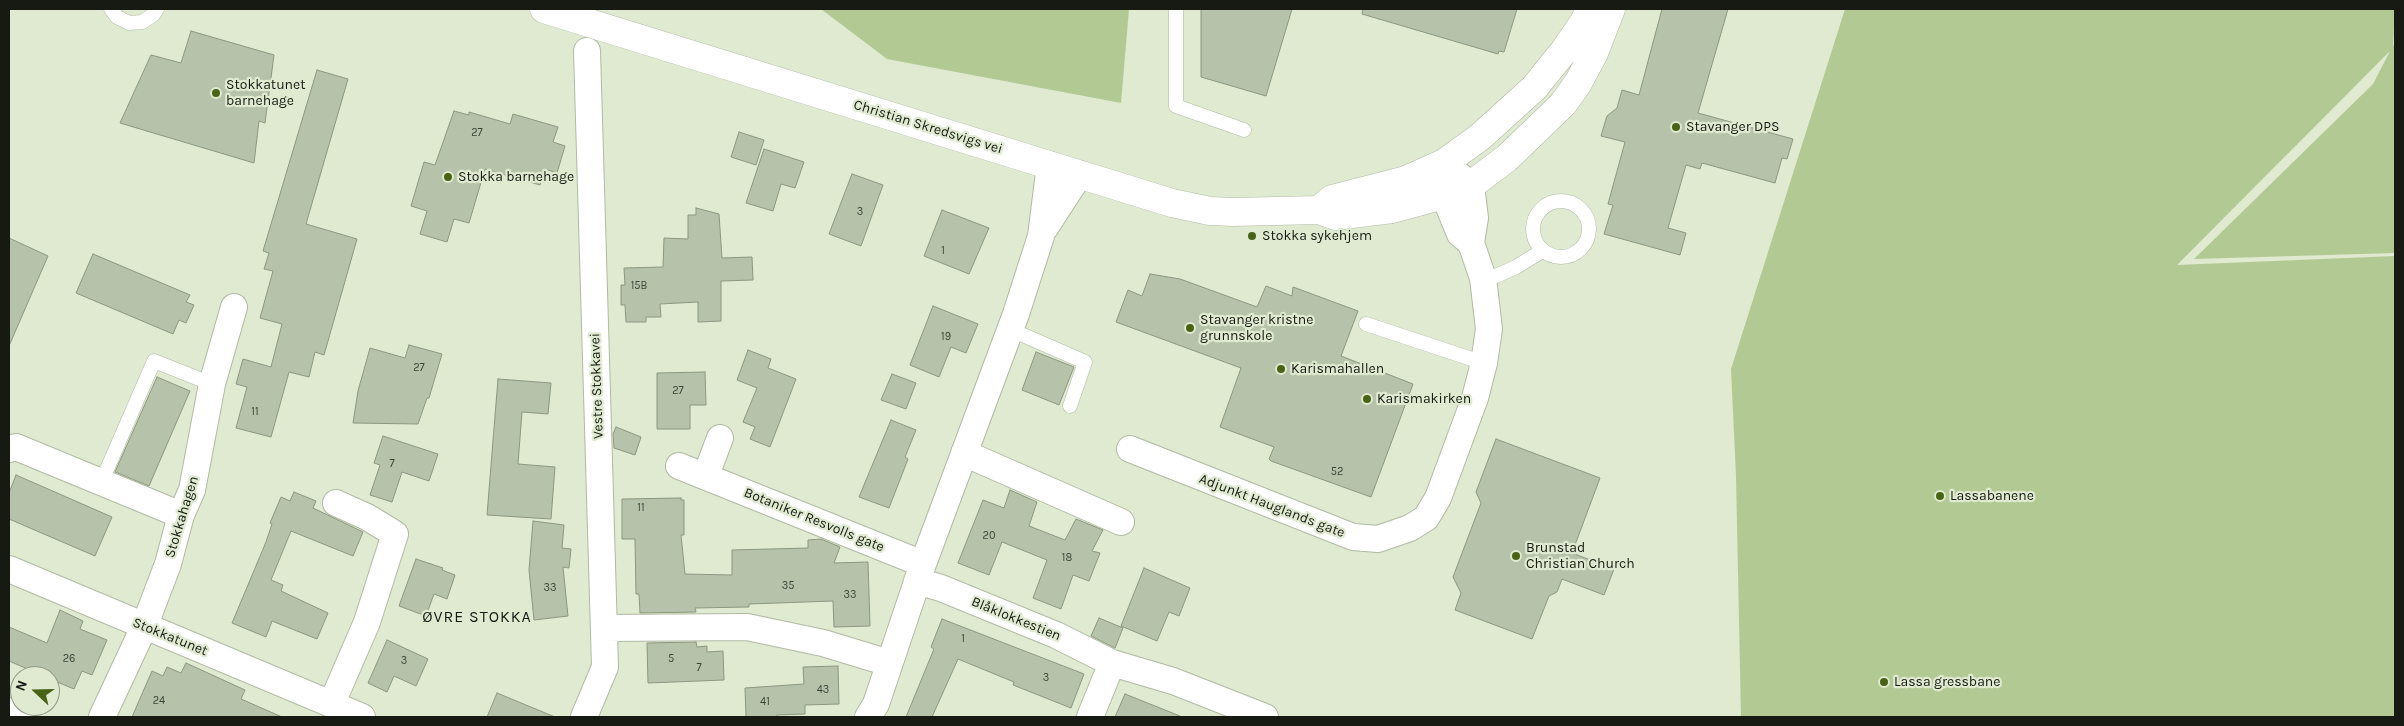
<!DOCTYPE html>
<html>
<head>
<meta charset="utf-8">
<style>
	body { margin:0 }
	#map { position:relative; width:2404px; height:726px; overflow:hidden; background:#dfead1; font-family:Karla,sans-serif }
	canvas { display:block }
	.frame { position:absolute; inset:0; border:10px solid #161a12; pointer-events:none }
	.north { position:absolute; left:10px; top:666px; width:50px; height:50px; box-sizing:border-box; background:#dfead1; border:1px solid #8f9785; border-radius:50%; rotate:291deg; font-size:14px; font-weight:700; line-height:20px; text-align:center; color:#161a12 }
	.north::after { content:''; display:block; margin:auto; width:18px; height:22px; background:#496314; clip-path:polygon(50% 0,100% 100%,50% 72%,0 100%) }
</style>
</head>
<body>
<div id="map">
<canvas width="2404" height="726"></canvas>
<div class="frame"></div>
<div class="north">N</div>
</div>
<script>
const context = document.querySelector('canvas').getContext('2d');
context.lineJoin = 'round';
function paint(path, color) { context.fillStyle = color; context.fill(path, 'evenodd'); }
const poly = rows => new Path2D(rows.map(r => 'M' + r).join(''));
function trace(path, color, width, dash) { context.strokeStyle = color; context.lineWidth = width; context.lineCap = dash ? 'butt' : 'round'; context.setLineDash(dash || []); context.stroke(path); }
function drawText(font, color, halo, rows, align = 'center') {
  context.font = font + ' Karla,sans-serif'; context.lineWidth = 4.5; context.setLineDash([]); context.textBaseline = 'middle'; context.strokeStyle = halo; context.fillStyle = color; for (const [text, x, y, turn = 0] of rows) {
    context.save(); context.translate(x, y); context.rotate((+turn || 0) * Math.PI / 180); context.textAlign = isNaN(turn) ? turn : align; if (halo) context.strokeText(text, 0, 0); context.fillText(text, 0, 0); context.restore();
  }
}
paint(poly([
	[821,9,1129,9,1121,103,887,59],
	[1845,9,2395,9,2393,46,2395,43,2395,253,2194,259,2373,84,2390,51,2177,265,2395,256,2395,717,1741,717,1736,476,1731,369]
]), '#b3c994');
const building = poly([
	[1201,9,1292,9,1266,96,1201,77,1201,9],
	[1363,9,1517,9,1504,52,1499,51,1498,54,1362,14,1363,9],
	[1662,9,1728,9,1698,113,1793,139,1787,159,1782,158,1775,183,1702,163,1700,169,1686,165,1668,228,1686,233,1680,255,1604,234,1613,205,1608,204,1625,142,1601,136,1607,116,1617,108,1622,90,1639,95,1662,9],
	[191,31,274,55,265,123,259,121,254,163,120,123,151,55,181,63,191,31],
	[317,70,348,79,306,224,357,239,324,355,315,352,309,377,289,372,271,437,236,428,247,387,236,384,243,359,271,367,282,324,260,318,273,271,264,269,269,253,263,251,317,70],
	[454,111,469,115,469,112,510,124,513,114,558,127,553,142,565,146,557,173,545,169,540,185,485,169,469,223,454,219,447,242,420,234,427,211,411,206,424,162,435,165,454,111],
	[739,132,764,140,756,165,731,157,739,132],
	[764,149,804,162,795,188,781,184,773,211,746,203,764,149],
	[852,174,883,185,861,246,829,234,852,174],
	[696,208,719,214,722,258,752,257,753,280,721,281,721,321,698,322,698,302,660,304,661,317,646,317,646,322,626,322,625,305,621,305,621,285,625,285,624,268,663,267,664,238,688,239,688,215,696,215,696,208],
	[942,210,989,228,969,274,924,256,942,210],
	[9,238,48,256,9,346,9,238],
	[93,254,190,295,186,302,194,305,186,323,179,320,173,334,76,293,93,254],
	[1150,274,1180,279,1257,307,1266,286,1292,296,1293,287,1358,311,1341,356,1413,384,1371,497,1271,461,1269,459,1274,447,1220,427,1241,368,1116,322,1128,290,1142,296,1150,274],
	[933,306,978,324,966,353,951,347,939,377,910,365,933,306],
	[409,345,442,354,429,398,427,398,418,424,353,423,358,391,370,348,405,358,409,345],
	[748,350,771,359,768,368,796,379,770,447,750,439,755,427,743,422,757,388,737,380,748,350],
	[1036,352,1074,367,1059,405,1022,390,1036,352],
	[705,372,706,405,690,405,690,429,657,429,657,373,705,372],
	[892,374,916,383,906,409,881,400,892,374],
	[157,377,190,391,149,486,115,472,157,377],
	[498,379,551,383,548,414,522,412,518,464,555,467,551,519,487,515,498,379],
	[891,420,916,430,905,457,908,459,889,508,859,497,891,420],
	[616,427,641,437,635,455,614,448,613,434,616,427],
	[383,436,438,454,429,481,402,472,392,502,370,495,380,465,374,463,383,436],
	[1496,439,1600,478,1572,553,1614,569,1604,595,1562,579,1557,592,1549,596,1532,639,1455,610,1461,593,1453,577,1481,503,1476,492,1496,439],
	[16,475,112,517,95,556,9,519,9,493,16,475],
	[1010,490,1037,502,1029,526,1065,540,1076,519,1103,530,1092,551,1100,553,1089,581,1073,575,1061,609,1033,598,1047,560,1002,542,989,575,958,563,983,500,1004,508,1010,490],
	[294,492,316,501,313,508,363,532,353,556,291,531,271,580,283,585,281,591,328,613,317,639,272,621,266,637,232,623,266,542,272,524,270,523,281,497,290,501,294,492],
	[681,498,681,500,684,500,684,535,681,535,685,574,732,575,732,550,808,548,808,540,821,539,840,547,834,563,868,562,870,626,834,627,833,601,749,604,749,607,695,608,696,612,640,613,639,594,636,594,635,539,622,539,622,499,681,498],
	[533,521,564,525,562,548,571,549,569,568,563,567,568,616,534,620,529,570,533,521],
	[416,559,443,568,442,570,455,575,447,599,434,594,426,616,399,606,416,559],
	[1144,568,1190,588,1179,616,1169,612,1157,641,1121,626,1144,568],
	[60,610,83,621,80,629,107,640,92,675,82,671,74,689,50,679,50,676,44,676,9,661,9,627,47,643,60,610],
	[1099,618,1123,628,1115,648,1091,636,1099,618],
	[942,619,1084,674,1071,708,1013,685,1014,682,958,659,932,717,906,717,934,649,931,647,942,619],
	[387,640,428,659,416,686,394,676,387,692,368,683,387,640],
	[696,642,697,647,707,646,707,652,723,651,724,680,648,683,647,643,696,642],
	[186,663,245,690,241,699,282,717,132,717,152,671,163,676,167,667,181,673,186,663],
	[838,666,839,704,805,705,805,714,777,715,777,717,746,717,745,688,804,684,803,667,838,666],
	[497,693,555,717,487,717,497,693],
	[1125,694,1180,716,1179,717,1115,717,1125,694]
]);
paint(building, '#b7c2aa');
trace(building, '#8c9680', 1);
const service = poly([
	[111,9,117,17,129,23,142,22,153,15,157,9],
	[1176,9,1176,106,1244,130],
	'1533 229a28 28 0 1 1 56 0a28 28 0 1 1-56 0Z',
	[1483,278,1496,276,1516,267,1542,251],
	[1366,324,1484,363],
	[1010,332,1023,335,1085,362,1070,406],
	[101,483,154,361,212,384]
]);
const minor = poly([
	[1444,173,1444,195,1460,234,1471,243],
	[1045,228,1080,174],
	[9,449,16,447,181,515],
	[1130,449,1353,537,1378,539,1410,528,1426,518,1438,498,1475,398,1484,363,1489,329,1483,278,1471,243,1475,218,1471,185,1444,163],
	[964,453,1121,522],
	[679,466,923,564],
	[706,475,720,438],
	[9,569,362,717],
	[917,581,941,588,1056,635,1112,663,1173,681,1265,717],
	[604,628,747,627,823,643,889,663],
	[332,703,367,622,395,534,367,517,336,503],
	[9,711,22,717],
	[102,717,144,627,168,564,181,515,192,490,212,384,234,307],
	[584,717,605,667,587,51],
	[868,717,876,704,923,564,1016,314,1041,236,1050,165],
	[1090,717,1112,663]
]);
const secondary = poly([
	[544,9,1172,203,1210,211,1233,212,1319,210,1335,216,1392,209,1444,195,1471,185,1507,158,1563,104,1578,83,1594,53,1611,9],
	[1319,210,1332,199,1406,180,1444,163,1480,137,1534,88,1564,51,1584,22,1590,9]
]);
trace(service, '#b0baa3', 15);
trace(minor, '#b0baa3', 28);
trace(secondary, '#b0baa3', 29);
trace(service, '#fff', 14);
trace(minor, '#fff', 26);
trace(secondary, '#fff', 28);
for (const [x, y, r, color] of [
	[216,93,5,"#496314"],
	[1676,127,5,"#496314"],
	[448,177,5,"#496314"],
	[1252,236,5,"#496314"],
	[1190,328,5,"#496314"],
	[1281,369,5,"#496314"],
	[1367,399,5,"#496314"],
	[1940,496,5,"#496314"],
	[1516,556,5,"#496314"],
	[1884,682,5,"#496314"]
]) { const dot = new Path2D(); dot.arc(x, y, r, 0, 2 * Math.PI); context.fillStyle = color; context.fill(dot); trace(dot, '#dfead1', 2); }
drawText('11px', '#3e4438', null, [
	["27",477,133],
	["3",860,212],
	["1",943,251],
	["15B",639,286],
	["19",946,337],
	["27",419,368],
	["27",678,391],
	["11",255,412],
	["7",392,464],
	["52",1337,472],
	["11",641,508],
	["20",989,536],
	["18",1067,558],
	["35",788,586],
	["33",550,588],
	["33",850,595],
	["1",963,639],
	["26",69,659],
	["5",671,659],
	["3",404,661],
	["7",699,668],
	["3",1046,678],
	["43",823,690],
	["24",159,701],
	["41",765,702]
]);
drawText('14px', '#161a12', '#dfead1', [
	["Stokkatunet",226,85],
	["barnehage",226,101],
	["Stavanger DPS",1686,127],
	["Stokka barnehage",458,177],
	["Stokka sykehjem",1262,236],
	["Stavanger kristne",1200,320],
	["grunnskole",1200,336],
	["Karismahallen",1291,369],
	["Karismakirken",1377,399],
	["Lassabanene",1950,496],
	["Brunstad",1526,548],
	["Christian Church",1526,564],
	["Lassa gressbane",1894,682]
], 'left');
drawText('14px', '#161a12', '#dfead1', [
	["Christian Skredsvigs vei",928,127,17],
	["Vestre Stokkavei",597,386,-92],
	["Adjunkt Hauglands gate",1272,506,21],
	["Stokkahagen",182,517,-73],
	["Botaniker Resvolls gate",814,520,22],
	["Blåklokkestien",1016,619,22],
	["Stokkatunet",170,637,22]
]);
context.letterSpacing = '1px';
drawText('16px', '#161a12', '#dfead1', [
	["ØVRE STOKKA",477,617]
]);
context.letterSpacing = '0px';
</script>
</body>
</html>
